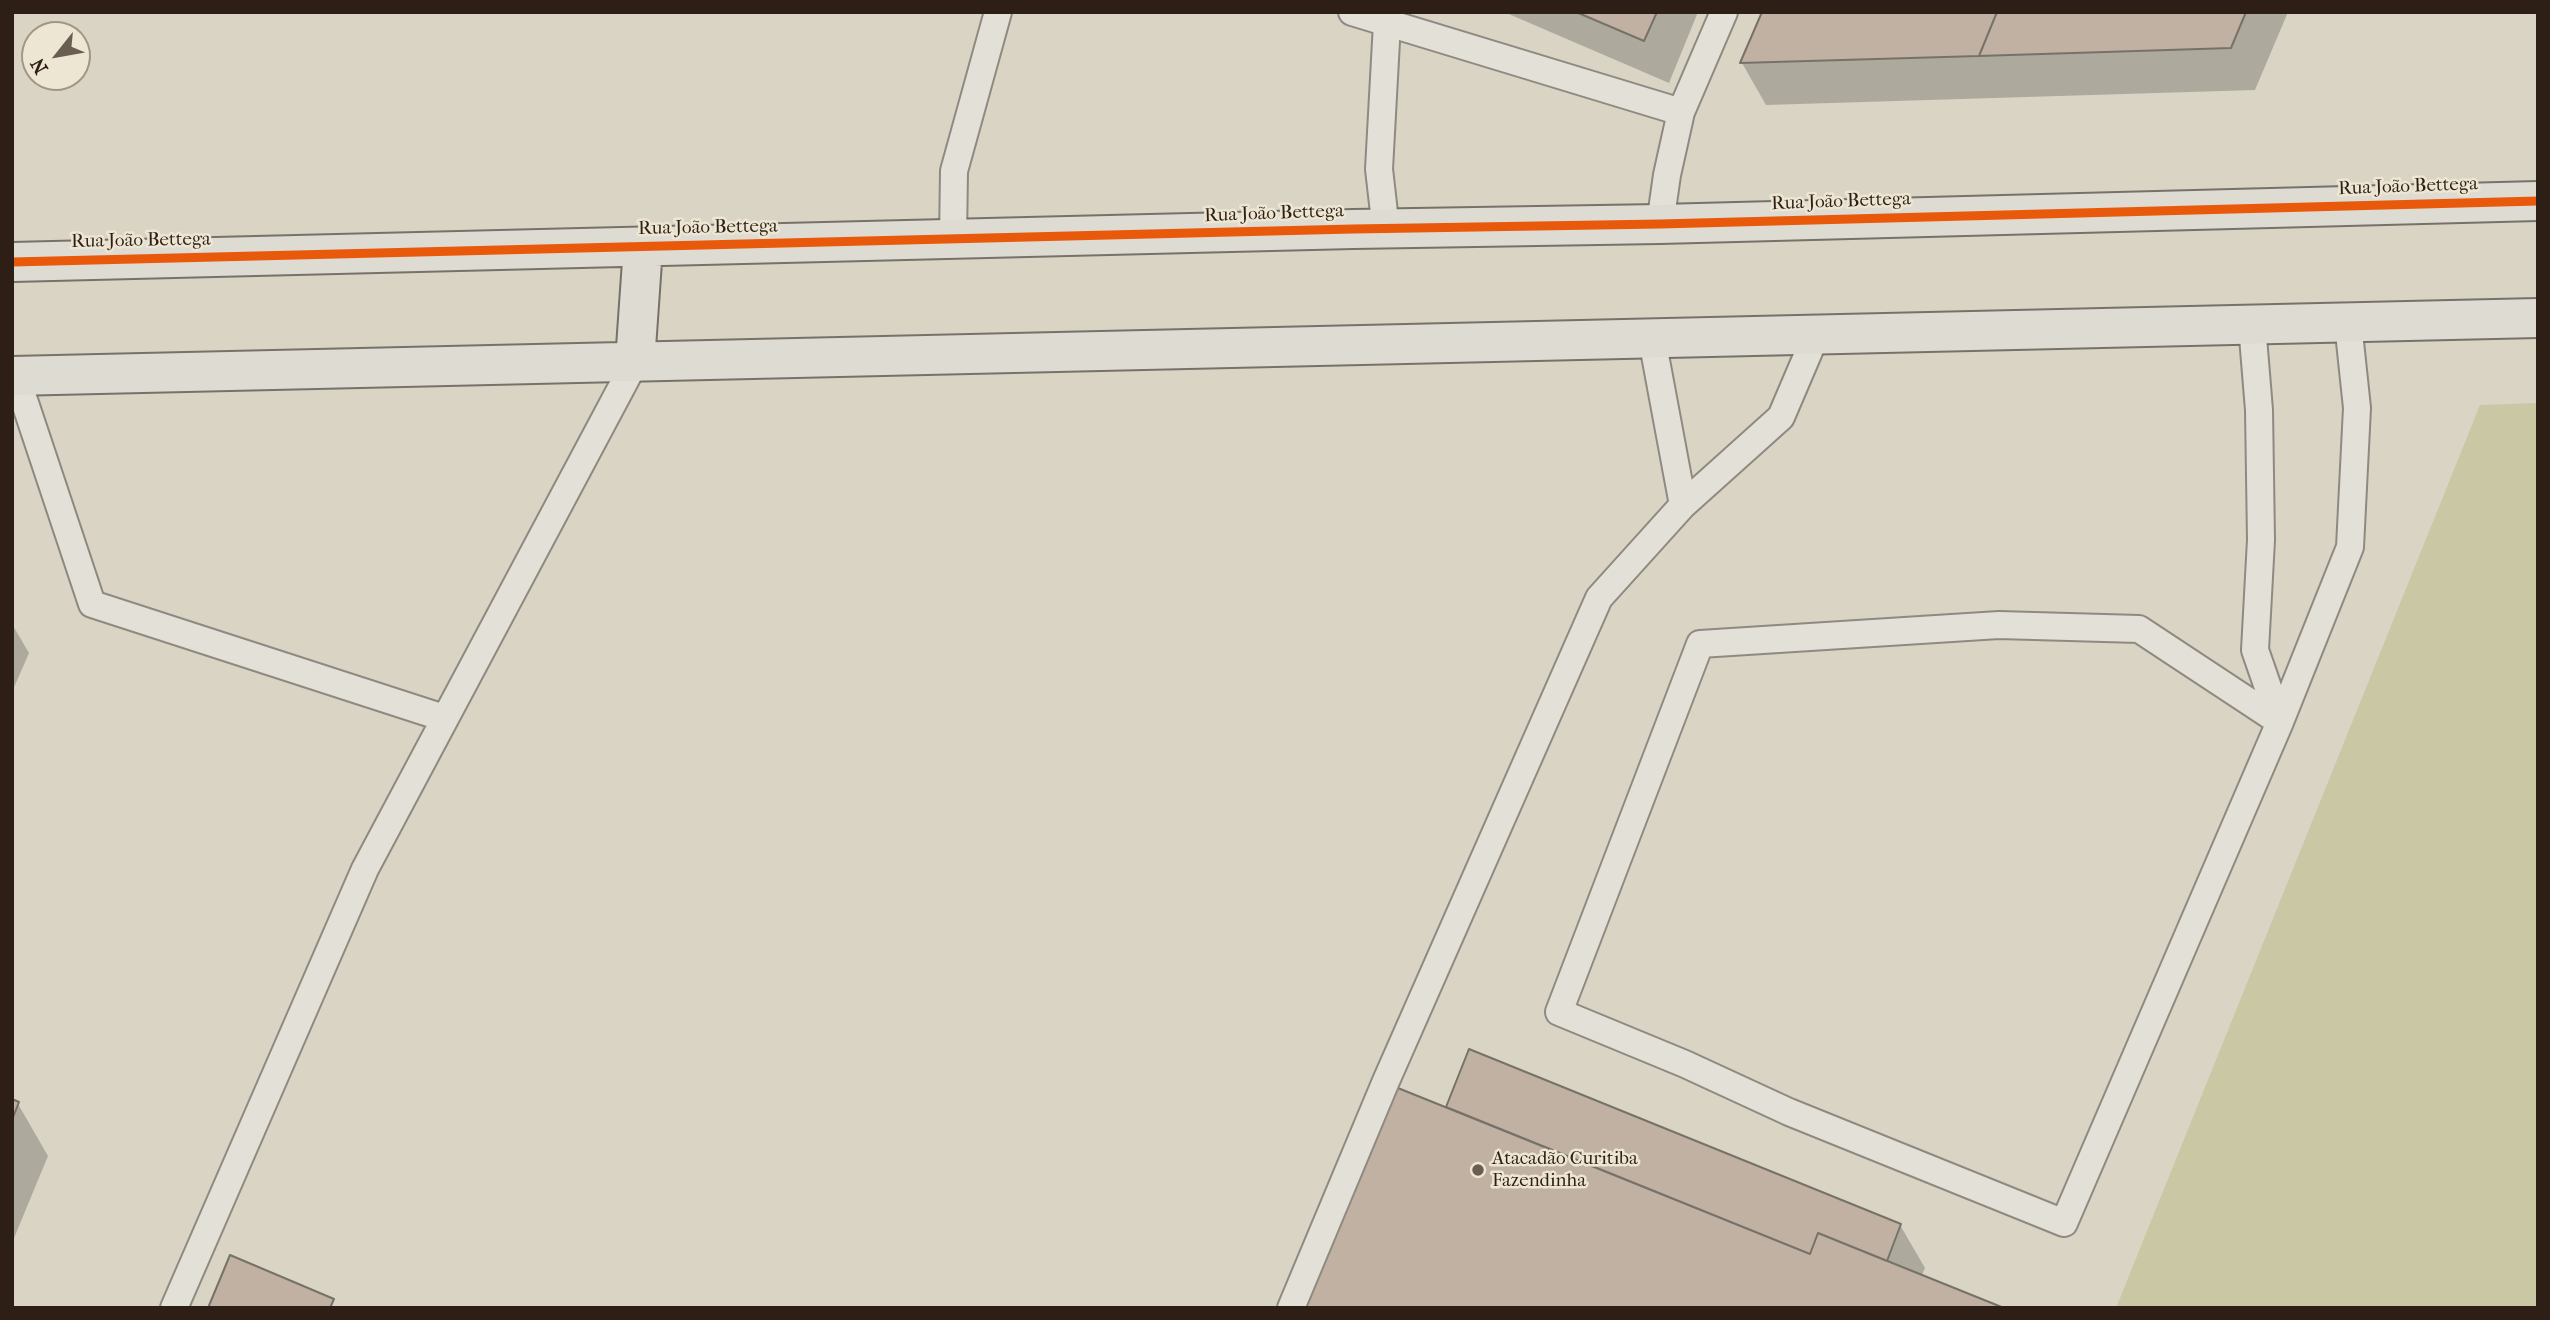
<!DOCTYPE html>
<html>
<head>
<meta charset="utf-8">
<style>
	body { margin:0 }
	#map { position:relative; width:2550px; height:1320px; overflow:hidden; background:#dad4c5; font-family:"IM FELL French Canon",serif }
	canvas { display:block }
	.frame { position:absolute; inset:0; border:14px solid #2e1f16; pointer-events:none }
	.north { position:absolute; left:21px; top:21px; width:70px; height:70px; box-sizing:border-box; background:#ede6d3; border:2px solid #a19687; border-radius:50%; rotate:239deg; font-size:19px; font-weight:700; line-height:28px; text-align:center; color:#2e1f16 }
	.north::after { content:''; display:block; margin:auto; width:24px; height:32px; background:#6a5e53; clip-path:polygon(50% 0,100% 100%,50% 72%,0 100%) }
</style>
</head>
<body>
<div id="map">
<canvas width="2550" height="1320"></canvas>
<div class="frame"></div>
<div class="north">N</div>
</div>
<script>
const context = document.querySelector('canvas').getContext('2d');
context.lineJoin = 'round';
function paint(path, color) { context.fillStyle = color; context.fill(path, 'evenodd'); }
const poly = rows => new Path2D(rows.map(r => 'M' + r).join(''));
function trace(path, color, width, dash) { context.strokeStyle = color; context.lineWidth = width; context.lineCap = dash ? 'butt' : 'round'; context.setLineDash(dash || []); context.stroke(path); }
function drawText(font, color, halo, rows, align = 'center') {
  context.font = font + ' "IM FELL French Canon",serif'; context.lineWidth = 5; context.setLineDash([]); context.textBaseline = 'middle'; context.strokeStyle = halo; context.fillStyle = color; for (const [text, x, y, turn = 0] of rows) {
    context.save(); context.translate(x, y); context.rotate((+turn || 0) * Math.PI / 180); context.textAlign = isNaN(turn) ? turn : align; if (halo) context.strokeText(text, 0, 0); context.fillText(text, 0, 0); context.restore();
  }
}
paint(poly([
	[2538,403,2538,1308,2116,1308,2480,405]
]), '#cac7a5');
paint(poly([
	[1504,12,1698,12,1669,83],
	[1764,12,2288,12,2255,90,1766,105,1742,63],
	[12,624,29,653,12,692],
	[1470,1052,1900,1225,1925,1268,1921,1277,1301,1308,1447,1110],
	[12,1101,18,1104,48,1156,12,1243]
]), '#0003');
const building = poly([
	[1576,12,1657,12,1644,41,1576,12],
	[1762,12,1997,12,1979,56,1740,63,1762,12],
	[1997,12,2246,12,2231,48,1979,56,1997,12],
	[1469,1049,1901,1224,1887,1261,1818,1233,1810,1254,1446,1107,1469,1049],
	[1388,1084,1810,1254,1818,1233,2004,1308,1300,1308,1388,1084],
	[12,1099,19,1102,12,1120,12,1099],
	[230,1255,334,1299,330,1308,208,1308,230,1255]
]);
paint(building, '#c0b1a2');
trace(building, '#777269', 2);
const service = poly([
	[1352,12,1681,112,1667,175,1660,224],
	[1681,112,1724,12],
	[1386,230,1379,169,1387,23],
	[953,240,954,171,998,12],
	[2252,325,2259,410,2261,540,2255,650,2280,722],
	[1652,339,1683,505],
	[16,376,92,604,444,718],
	[2280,722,2139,629,1999,625,1700,644,1559,1012,1685,1064,1789,1112,2064,1223,2280,722,2350,547,2357,408,2348,323],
	[174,1308,365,869,635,362],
	[1291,1308,1386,1081,1599,598,1683,505,1781,417,1816,335]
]);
const primary = poly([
	[12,262,1353,229,1660,224,2538,201],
	[635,362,643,247],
	[12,376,2538,318]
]);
trace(service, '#8f8a81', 30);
trace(primary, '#777269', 42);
trace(service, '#e3e0d8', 26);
trace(primary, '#dedbd2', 38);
trace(poly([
	[12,262,1353,229,1660,224,2538,201]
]), '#e8590c', 9);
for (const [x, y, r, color] of [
	[1478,1170,7,"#6a5e53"]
]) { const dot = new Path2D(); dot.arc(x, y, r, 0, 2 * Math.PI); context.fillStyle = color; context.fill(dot); trace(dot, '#ede6d3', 2.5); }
drawText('19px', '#2e1f16', '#ede6d3', [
	["Rua João Bettega",2408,187,-2],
	["Rua João Bettega",1841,202,-2],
	["Rua João Bettega",1274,214,-2],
	["Rua João Bettega",708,228,-1],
	["Rua João Bettega",141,241,-1]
]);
drawText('19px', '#2e1f16', '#ede6d3', [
	["Atacadão Curitiba",1492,1159],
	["Fazendinha",1492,1181]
], 'left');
</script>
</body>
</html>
